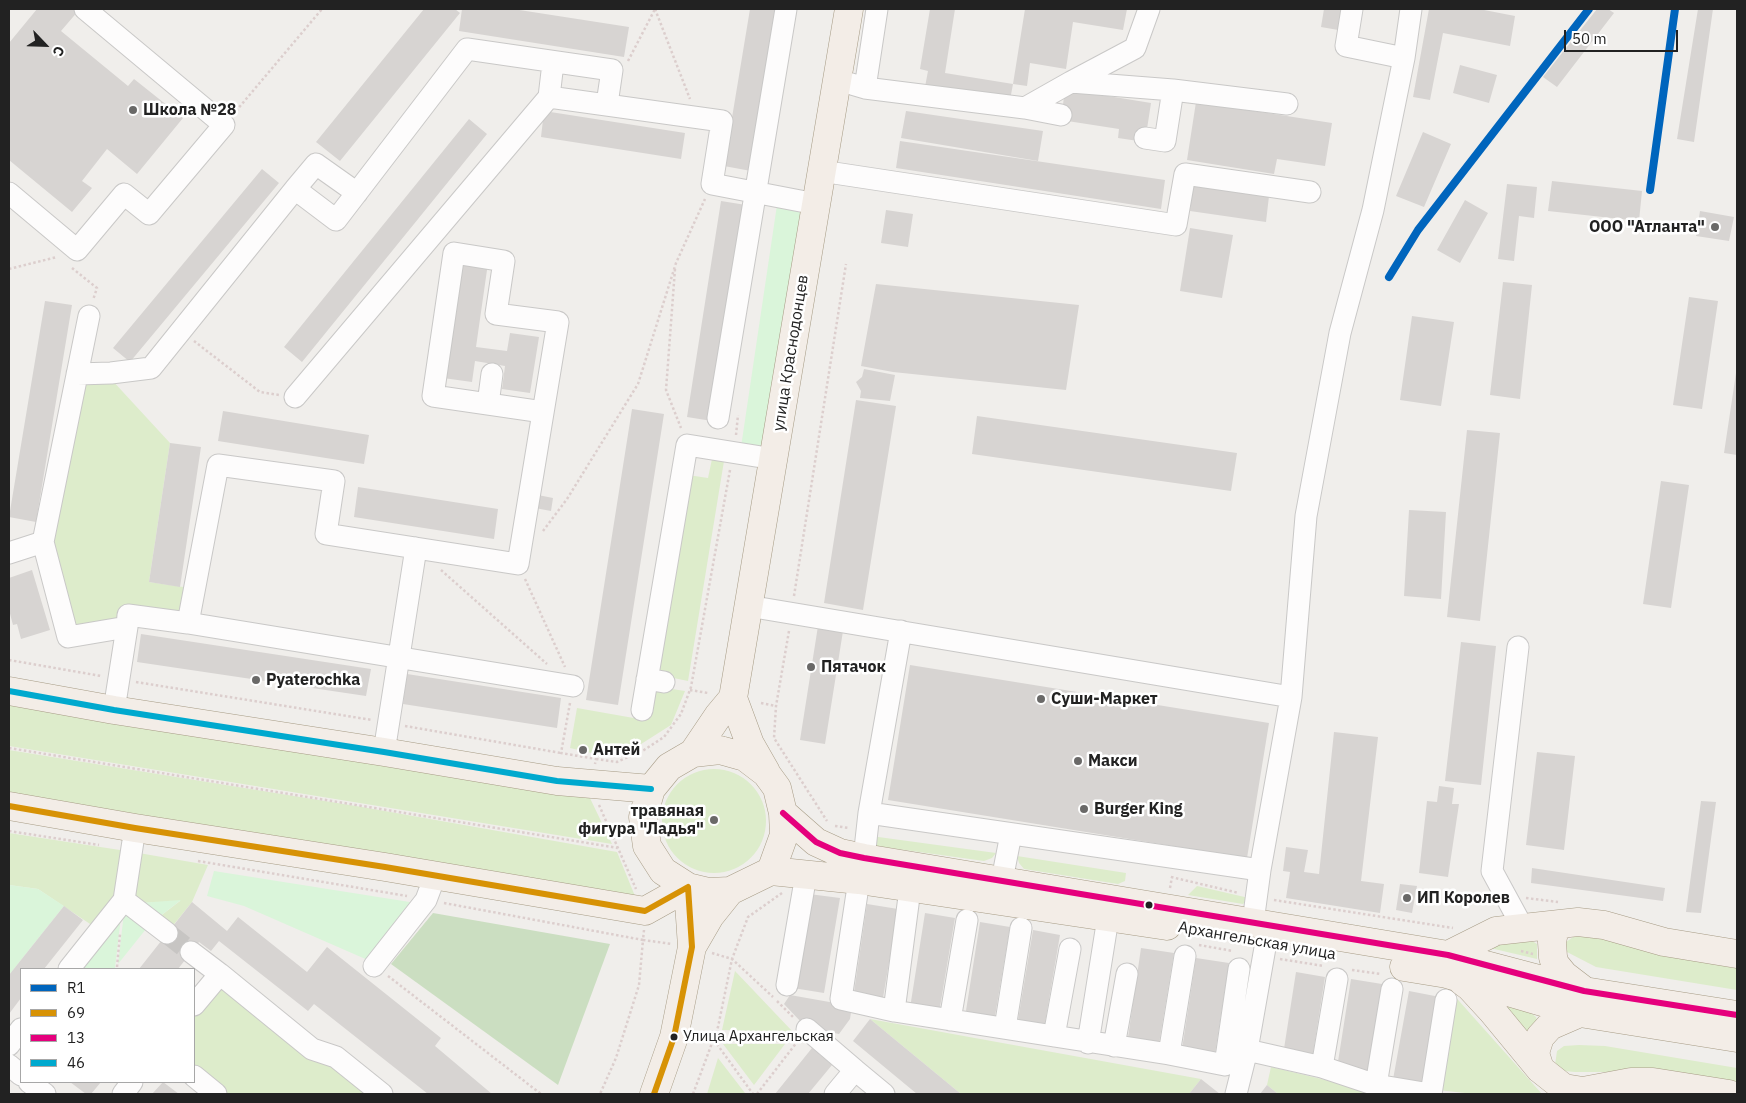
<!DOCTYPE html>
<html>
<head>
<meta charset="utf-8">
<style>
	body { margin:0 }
	#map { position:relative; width:1746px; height:1103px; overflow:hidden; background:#f0eeeb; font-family:"IBM Plex Sans",sans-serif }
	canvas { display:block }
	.frame { position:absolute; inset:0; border:10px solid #222; pointer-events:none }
	.legend { position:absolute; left:20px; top:968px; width:175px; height:115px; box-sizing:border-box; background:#fff; border:1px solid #a7a7a7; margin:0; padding:6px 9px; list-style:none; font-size:15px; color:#222 }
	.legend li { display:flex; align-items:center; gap:10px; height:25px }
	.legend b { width:25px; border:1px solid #a7a7a7 }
	.north { position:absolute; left:20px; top:20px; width:50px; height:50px; -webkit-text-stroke:4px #fff; paint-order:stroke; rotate:114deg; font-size:14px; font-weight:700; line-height:20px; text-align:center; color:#222 }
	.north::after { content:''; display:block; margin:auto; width:18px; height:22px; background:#222; clip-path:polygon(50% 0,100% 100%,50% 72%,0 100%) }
	.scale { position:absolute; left:1564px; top:30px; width:114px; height:22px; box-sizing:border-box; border:2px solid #222; border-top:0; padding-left:6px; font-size:15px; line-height:18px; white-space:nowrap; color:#222; -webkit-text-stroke:4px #fff; paint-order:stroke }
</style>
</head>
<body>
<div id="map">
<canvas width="1746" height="1103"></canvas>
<div class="frame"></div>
<ul class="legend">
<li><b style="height:6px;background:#0065bd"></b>R1</li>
<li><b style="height:6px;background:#d79205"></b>69</li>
<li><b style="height:6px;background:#e5007d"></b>13</li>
<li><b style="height:6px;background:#00a9ce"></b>46</li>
</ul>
<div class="north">С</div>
<div class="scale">50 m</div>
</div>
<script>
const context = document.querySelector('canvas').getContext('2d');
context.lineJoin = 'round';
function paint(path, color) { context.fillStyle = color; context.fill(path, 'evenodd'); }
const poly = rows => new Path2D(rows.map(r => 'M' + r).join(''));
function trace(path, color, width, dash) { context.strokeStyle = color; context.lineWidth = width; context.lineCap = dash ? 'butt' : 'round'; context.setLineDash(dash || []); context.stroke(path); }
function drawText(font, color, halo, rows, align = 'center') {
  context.font = font + ' "IBM Plex Sans",sans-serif'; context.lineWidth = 5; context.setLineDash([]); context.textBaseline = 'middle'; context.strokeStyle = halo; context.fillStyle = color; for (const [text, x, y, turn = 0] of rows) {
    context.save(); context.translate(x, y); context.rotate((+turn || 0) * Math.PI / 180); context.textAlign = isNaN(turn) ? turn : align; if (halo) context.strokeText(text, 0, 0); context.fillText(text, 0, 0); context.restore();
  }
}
paint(poly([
	[82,378,111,379,170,443,149,582,190,588,184,617,123,622,71,632,49,541],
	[712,459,724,461,688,681,654,674,688,475,708,478],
	[652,686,685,691,671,725,638,746,609,757,570,748,577,708,645,720],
	[9,701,588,794,612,844,9,746],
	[9,750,362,807,617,852,637,901,9,795],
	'662 821a52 52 0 1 1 104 0a52 52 0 1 1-104 0Z',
	[9,833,133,852,208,865,192,902,167,933,150,924,180,901,125,904,102,932,38,889,9,885],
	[871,836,996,853,992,858,984,861,876,846],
	[1017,856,1126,873,1125,881,1118,884,1024,869,1019,863],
	[1197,886,1249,898,1243,904,1188,895],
	[1579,933,1737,962,1737,990,1596,967,1567,952,1566,942],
	[1505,938,1529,939,1537,944,1537,959,1490,948],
	[735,971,793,1032,722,1030],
	[220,979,375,1094,223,1094,194,1071,194,1011],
	[1451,992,1542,1094,1474,1094,1438,1090],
	[1491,997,1527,1010,1536,1017,1538,1024,1529,1046],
	[870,1019,1201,1079,1189,1094,961,1094],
	[723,1044,785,1044,754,1085],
	[1579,1045,1605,1046,1737,1068,1737,1082,1653,1069,1608,1072,1575,1072,1564,1071,1555,1065,1557,1051,1564,1046],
	[718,1058,745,1093,744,1094,707,1094],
	[1271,1067,1376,1092,1390,1094,1278,1094,1267,1085]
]), '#ddeccb');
paint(poly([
	[433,913,610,944,558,1085,391,964]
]), '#cbdec1');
paint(poly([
	[777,205,804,210,764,450,741,447],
	[214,871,416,903,370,961,244,906,207,896],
	[9,885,38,889,64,906,9,975],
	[181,900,150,924,118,964,125,904],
	[122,908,115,968,73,969]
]), '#daf5da');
paint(poly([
	[37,9,77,9,79,10,61,31,128,86,134,79,183,118,137,174,107,149,82,181,92,188,72,212,9,160,9,43],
	[424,9,455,9,460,13,340,161,316,142],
	[462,9,513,9,629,27,624,57,459,31],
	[750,9,778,9,751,171,724,166],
	[930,9,955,9,945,73,1013,84,1025,9,1127,9,1123,30,1073,22,1066,69,1030,63,1027,86,1013,84,1010,100,925,87,928,71,920,69],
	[1324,9,1347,9,1344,31,1321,27],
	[1429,9,1479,9,1515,16,1510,46,1443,33,1430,100,1413,97],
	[1597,9,1608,9,1614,13,1557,87,1543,77],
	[1698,9,1713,9,1694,142,1677,139],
	[1460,65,1497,75,1489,103,1453,93],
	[1065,89,1151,103,1145,142,1118,138,1119,129,1061,120],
	[1196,102,1332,123,1325,166,1277,159,1274,174,1187,160],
	[544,111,685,133,681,159,541,137],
	[906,111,1043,131,1038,161,901,138],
	[469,119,487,134,302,362,284,347],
	[1423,132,1451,144,1424,207,1396,196],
	[900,141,1165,180,1161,209,896,168],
	[262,169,279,183,130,362,113,348],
	[1552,181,1642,191,1639,221,1548,211],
	[1507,184,1537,187,1534,218,1519,216,1514,261,1498,259],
	[1193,186,1269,196,1266,222,1190,211],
	[1465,200,1488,213,1460,263,1437,250],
	[721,201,746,205,712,421,687,417],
	[886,210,913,214,908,247,881,243],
	[1700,211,1734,217,1729,241,1696,236],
	[1190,228,1233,235,1222,298,1180,291],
	[460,259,488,263,476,347,507,351,510,333,539,337,530,393,502,389,505,366,475,361,472,382,443,378],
	[1503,282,1532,285,1520,399,1490,395],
	[876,284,1079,305,1066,390,893,372,861,366],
	[1689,297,1718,301,1702,409,1673,405],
	[45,301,72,305,36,522,9,517],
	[1412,316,1454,322,1441,406,1400,400],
	[864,369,895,375,890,401,860,398,861,391,856,382,862,377],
	[1736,373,1737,373,1737,455,1724,453],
	[856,400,896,406,863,610,824,603],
	[632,409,664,414,618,705,586,700],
	[223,411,369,435,364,464,218,441],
	[977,416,1237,453,1231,491,972,454],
	[1467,430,1500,433,1480,621,1447,617],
	[170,443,201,447,180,587,149,582],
	[1661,481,1689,485,1671,608,1643,604],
	[358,487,498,509,494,539,354,517],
	[538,495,553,498,551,511,535,508],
	[1409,510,1446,512,1441,599,1404,596],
	[32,570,50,630,21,639,17,624,13,625,9,610,9,578],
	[818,626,843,631,825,744,800,740],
	[141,634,371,669,366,696,137,662],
	[1461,642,1496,646,1481,785,1445,781],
	[910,665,1269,723,1247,858,888,800],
	[407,674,561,698,557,728,403,704],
	[1334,732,1378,737,1361,881,1384,884,1380,913,1286,898,1290,872,1283,871,1286,847,1308,850,1304,872,1319,874],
	[1537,752,1575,756,1564,850,1526,845],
	[1439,786,1454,788,1452,804,1459,804,1448,877,1419,873,1427,801,1437,802],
	[1701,801,1716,802,1701,913,1686,912],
	[1532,868,1665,888,1663,901,1531,883],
	[1400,884,1417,886,1412,913,1396,910],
	[809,894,840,898,824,993,793,988],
	[192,902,227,931,238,917,307,972,327,947,441,1038,435,1046,492,1094,428,1094,314,1004,308,1011,219,941,211,951,199,942,178,969,139,969],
	[867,904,898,909,882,1004,853,999],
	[64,906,83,920,44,969,21,969,21,998,9,1014,9,975],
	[925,913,955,918,939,1013,910,1008],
	[980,922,1010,927,994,1022,965,1017],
	[1033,930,1060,935,1044,1029,1017,1026],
	[1141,948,1174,953,1158,1050,1127,1044],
	[1196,958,1229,963,1215,1054,1182,1049],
	[1296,972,1325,977,1312,1060,1283,1055],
	[1351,979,1382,984,1367,1073,1337,1068],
	[1409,991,1440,997,1423,1091,1392,1085],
	[790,995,852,1006,850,1019,839,1034,812,1028,801,1022,784,1004],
	[870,1019,961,1094,917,1094,853,1041],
	[812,1048,832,1065,808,1094,775,1094],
	[1201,1079,1220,1094,1189,1094],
	[70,1082,101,1082,91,1094,86,1094],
	[163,1082,179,1094,152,1094],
	[1267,1085,1278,1094,1260,1094]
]), '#d7d4d2');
trace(poly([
	[167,933,191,952]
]), '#c7c5c3', 21, [21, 11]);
const minor = poly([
	[1352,9,1346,46,1404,58],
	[553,63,549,97,722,121,712,184,816,204],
	[838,80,865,88,1025,108,1061,115],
	[1071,82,1135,48,1149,9],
	[865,88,877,9],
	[1173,90,1287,104],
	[1025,108,1071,82,1173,90,1165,141,1145,138],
	[821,171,1176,225,1185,174,1310,192],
	[295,189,316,164,357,193],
	[9,193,77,250,124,194,149,214,224,125,85,9],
	[77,374,111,373,151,368,295,189,336,220,467,49,612,70,607,104],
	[295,397,549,97],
	[488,404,492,374],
	[718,418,786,9],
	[43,542,89,316],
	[9,553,43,542,68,637,127,627,114,710],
	[748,606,1291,697,1260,870,1253,922],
	[188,623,218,465,334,481,326,534,518,564,558,322,496,314,504,261,454,253,433,396,543,412],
	[127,627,128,615,188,623,573,686],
	[1518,647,1492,871,1523,928],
	[647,679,664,682],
	[1291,697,1306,516,1340,333,1373,210,1404,58,1411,9],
	[642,710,687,445,774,459],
	[384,752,416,548],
	[869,813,1260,870],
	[864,858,869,813,901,631],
	[859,880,841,999,894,1011,1169,1054,1185,956],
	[1002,880,1011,834],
	[124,900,167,933],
	[191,952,220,974,194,1005],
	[374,966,426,900,435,876],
	[69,969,124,900,135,828],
	[220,974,312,1049,336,1057,382,1094],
	[787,985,806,875],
	[894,1011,910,889],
	[950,1020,967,920],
	[1005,1028,1021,928],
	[807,1029,855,1070],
	[1054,1036,1070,949],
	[1088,1043,1108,918],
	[9,1045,21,1029],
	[1114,1046,1127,974],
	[1247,1050,1322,1067,1376,1085,1430,1094],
	[1169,1054,1225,1065,1239,969],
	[9,1065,21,1075],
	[1322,1067,1337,979],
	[194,1076,216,1094],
	[29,1082,45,1094],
	[1376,1085,1392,989],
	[123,1094,132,1082],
	[835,1094,855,1070,884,1094],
	[1236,1094,1247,1050,1266,942],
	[1431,1094,1446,1000]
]);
const major = poly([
	[9,691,114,710,384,752,557,781,651,789],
	[733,698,750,744,766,772],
	[720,750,745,757,766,773,777,788,783,813,784,835,771,871,730,891,709,892,688,887,663,871,647,846,643,817,651,789,669,767,693,753,720,750],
	[693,753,718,716,733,698,849,9],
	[9,806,135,828,385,867,645,911,688,887,692,947,674,1037,654,1094],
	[783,813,816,842,840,853,864,858,1448,955,1584,991,1737,1015],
	[771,871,859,880,1167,926],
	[1561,924,1554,932,1552,942,1553,957,1555,964,1564,975,1581,988],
	[692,947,710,916,730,891],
	[1448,955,1496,931,1578,922,1604,925,1664,942,1737,954],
	[1404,967,1447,974,1580,1013,1737,1038],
	[1462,981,1470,987,1493,1012,1540,1069,1564,1088,1583,1091,1631,1082,1653,1082,1729,1094],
	[1540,1069,1535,1053,1540,1037,1550,1026,1580,1013]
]);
trace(minor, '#c9c8c7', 23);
trace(major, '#a79c86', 29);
trace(poly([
	[655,9,690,99],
	[628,61,655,9],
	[236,111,322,9],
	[72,268,97,288,93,300],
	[9,269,57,257],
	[675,269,666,390,681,428],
	[194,341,260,392,279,395],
	[736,435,738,415],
	[543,531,567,499,638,384,676,263,705,199],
	[441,570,547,664],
	[525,579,565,667],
	[794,596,846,264],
	[789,631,776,706,774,738,827,821],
	[9,660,101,676],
	[136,682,372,720],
	[690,690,708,693],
	[570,703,561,753,596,759,595,764],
	[761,703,776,706],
	[405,726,561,753],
	[9,748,618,848],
	[596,759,617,762,644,750,664,737,681,714,691,687,730,470],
	[599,805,636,889],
	[835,826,849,828],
	[9,831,99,845],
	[198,861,407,896],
	[1171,877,1239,893],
	[1170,888,1172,877],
	[1526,898,1558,902],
	[1274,900,1453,928],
	[444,903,643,940,639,985,616,1058,600,1094],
	[644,930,643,940,672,944],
	[1199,945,1233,951],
	[1521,951,1533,954],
	[712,953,732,959,773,997],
	[1280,959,1324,966],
	[117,967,120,934],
	[1352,970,1381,974],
	[388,976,541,1094],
	[777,1001,794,1018],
	[714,1040,795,1041],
	[714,1040,753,1094],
	[693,1094,718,1027,732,959,748,917,782,893],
	[757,1094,797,1042]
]), '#dccecd', 2.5, [2.5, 2.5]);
trace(minor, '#fdfcfc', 21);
trace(major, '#f3ede7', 28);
trace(poly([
	[9,806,135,828,385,867,645,911,688,887,692,947,674,1037,654,1094]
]), '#d79205', 6);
trace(poly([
	[783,813,816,842,840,853,864,858,1448,955,1584,991,1737,1015]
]), '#e5007d', 6);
trace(poly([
	[9,691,114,710,384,752,557,781,651,789]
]), '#00a9ce', 6);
trace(poly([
	[1650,190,1675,9],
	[1389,277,1418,230,1589,9]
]), '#0065bd', 8);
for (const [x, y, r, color] of [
	[133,110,5,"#6a6968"],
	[1715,227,5,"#6a6968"],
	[811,667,5,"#6a6968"],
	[256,680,5,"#6a6968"],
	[1041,699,5,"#6a6968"],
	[583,750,5,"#6a6968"],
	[1078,761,5,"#6a6968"],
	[1084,809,5,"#6a6968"],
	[714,820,5,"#6a6968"],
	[1407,898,5,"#6a6968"],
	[1149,905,4.5,"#222"],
	[674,1037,4.5,"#222"]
]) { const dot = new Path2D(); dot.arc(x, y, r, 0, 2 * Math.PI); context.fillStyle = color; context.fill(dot); trace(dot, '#fff', 2); }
drawText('15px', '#222', '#fff', [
	["Улица Архангельская",683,1037]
], 'left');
drawText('bold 16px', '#222', '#fff', [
	["Школа №28",143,110],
	["ООО \"Атланта\"",1705,227,"right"],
	["Пятачок",821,667],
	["Pyaterochka",266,680],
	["Суши-Маркет",1051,699],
	["Антей",593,750],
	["Макси",1088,761],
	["Burger King",1094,809],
	["травяная",704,811,"right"],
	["фигура \"Ладья\"",704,829,"right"],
	["ИП Королев",1417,898]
], 'left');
drawText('16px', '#222', '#fff', [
	["улица Краснодонцев",791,353,-81],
	["Архангельская улица",1257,941,10]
]);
</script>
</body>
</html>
